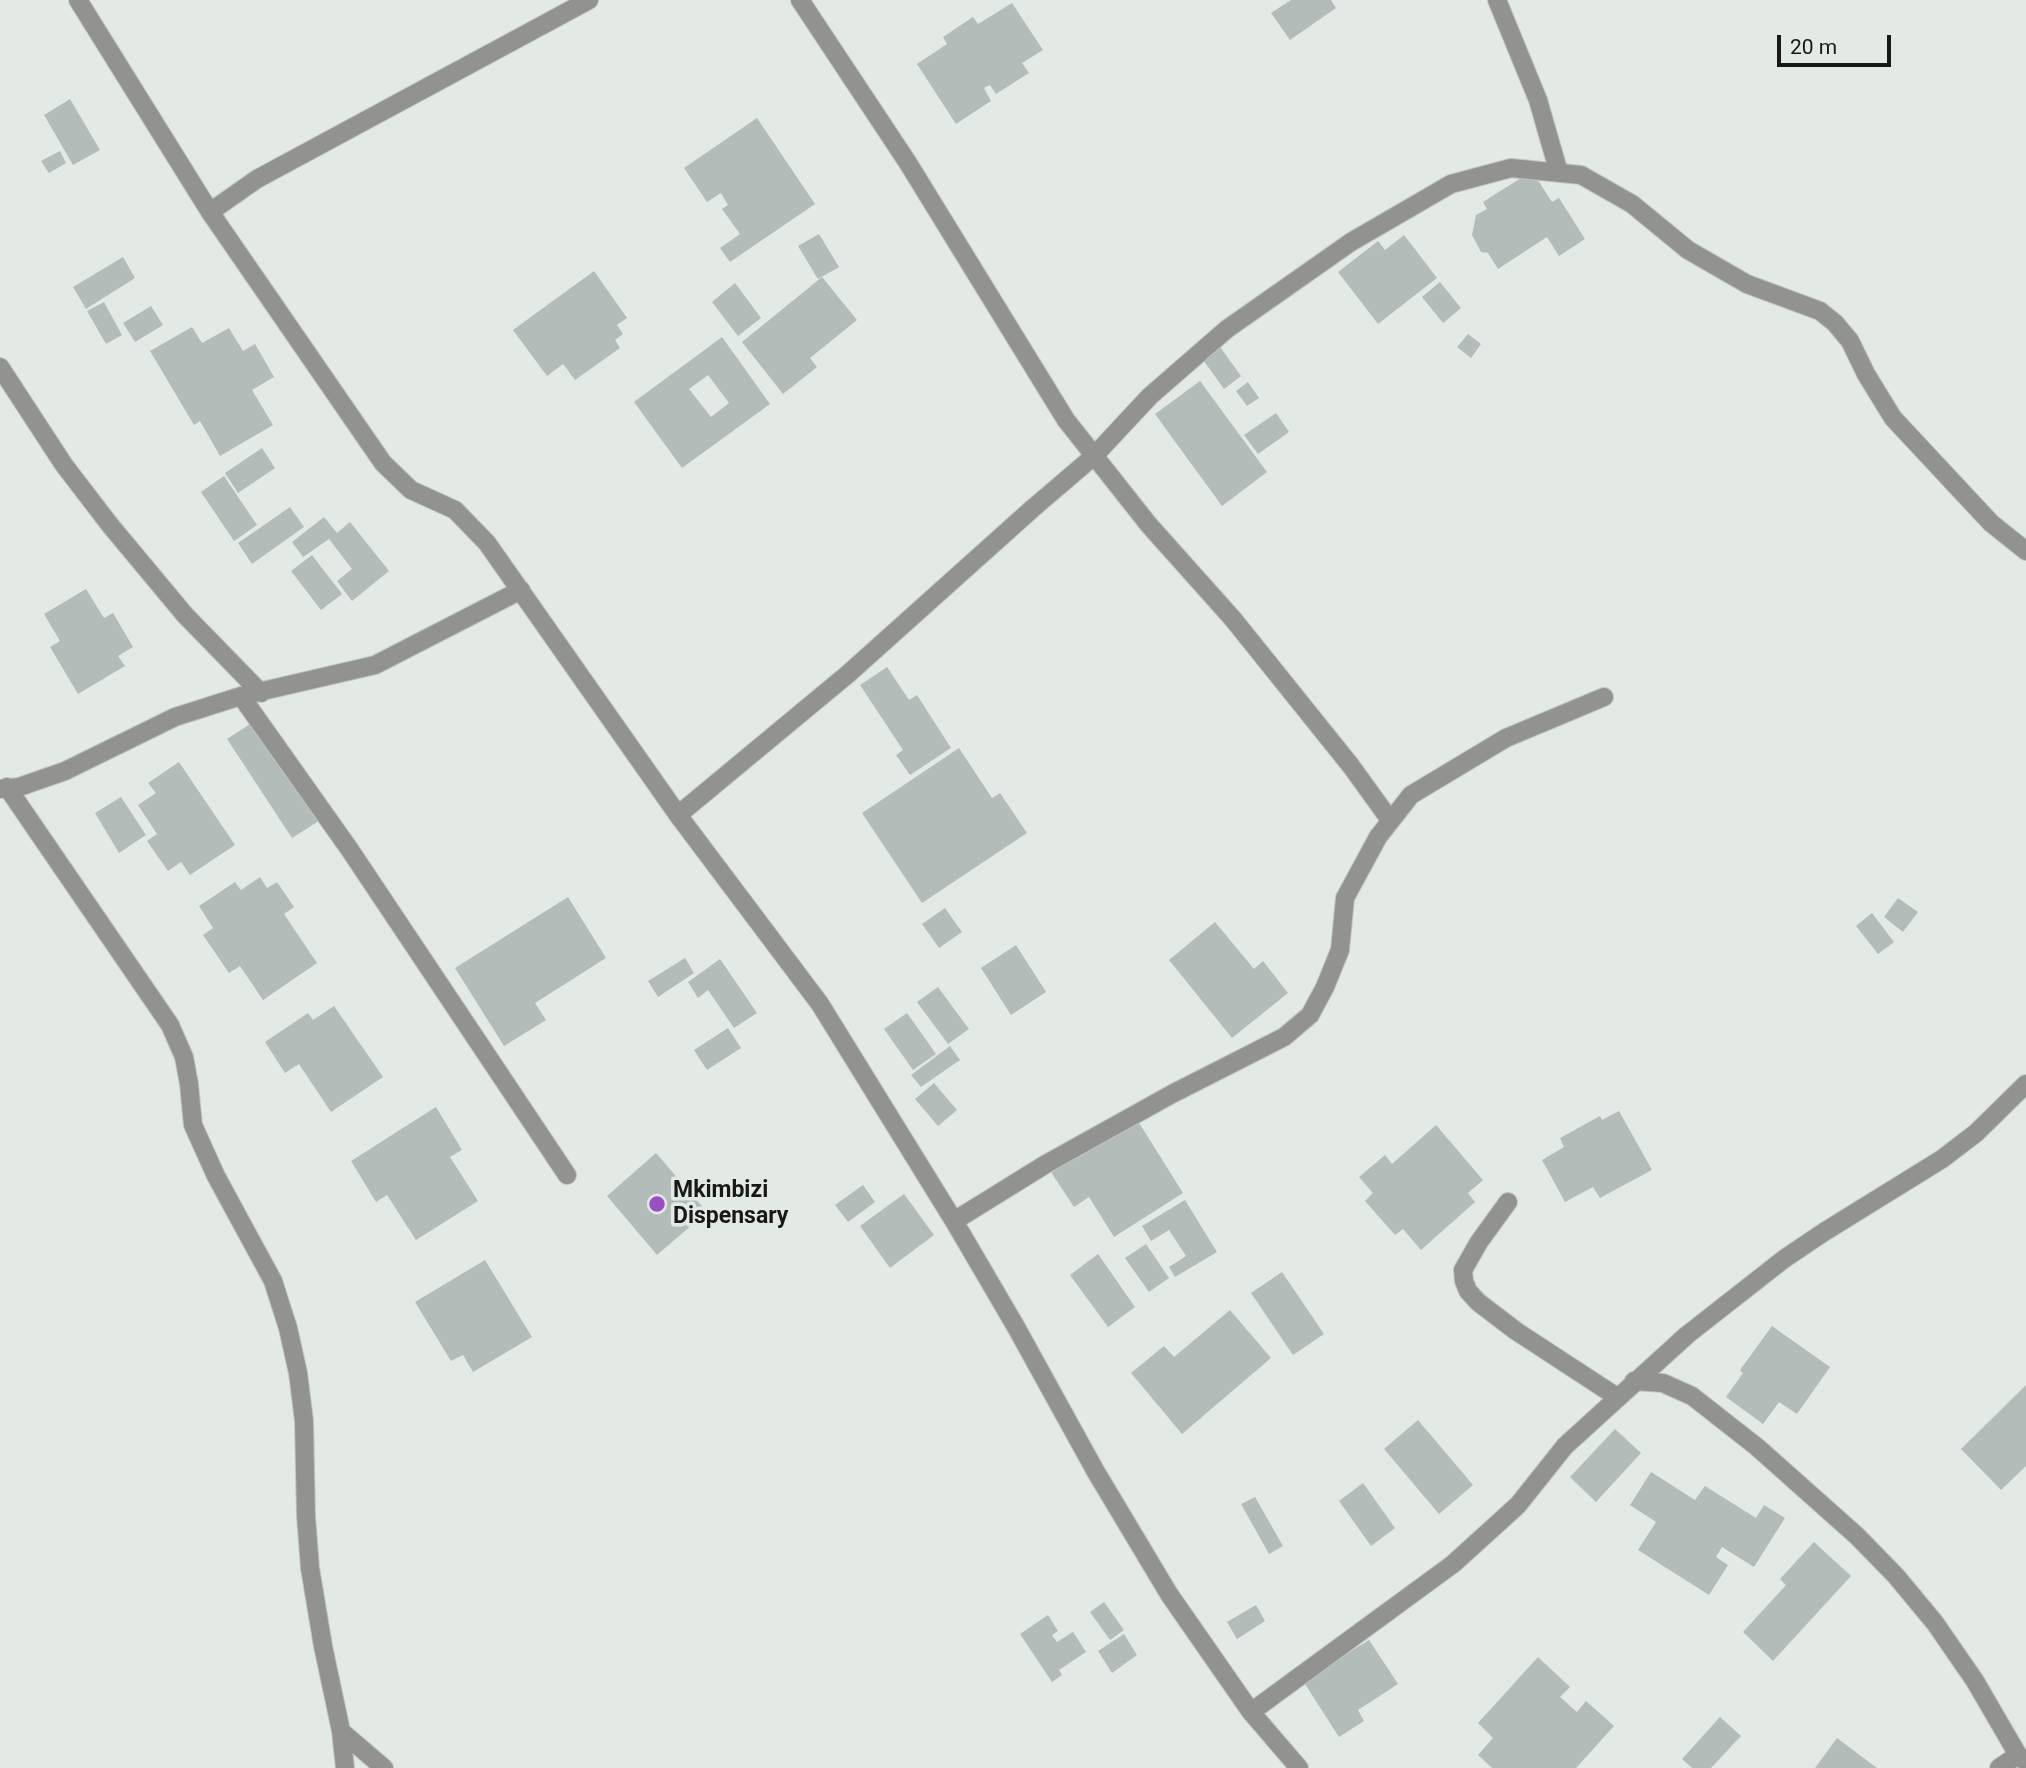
<!DOCTYPE html>
<html>
<head>
<meta charset="utf-8">
<style>
	body { margin:0 }
	#map { position:relative; width:2026px; height:1768px; overflow:hidden; background:#e3e9e5; font-family:Roboto,sans-serif }
	canvas { display:block }
	.scale { position:absolute; left:1777px; top:35px; width:114px; height:32px; box-sizing:border-box; border:4px solid #171917; border-top:0; padding-left:9px; font-size:21px; line-height:24px; white-space:nowrap; color:#171917; -webkit-text-stroke:5px #e3e9e5; paint-order:stroke }
</style>
</head>
<body>
<div id="map">
<canvas width="2026" height="1768"></canvas>
<div class="scale">20 m</div>
</div>
<script>
const context = document.querySelector('canvas').getContext('2d');
context.lineJoin = 'round';
function paint(path, color) { context.fillStyle = color; context.fill(path, 'evenodd'); }
const poly = rows => new Path2D(rows.map(r => 'M' + r).join(''));
function trace(path, color, width, dash) { context.strokeStyle = color; context.lineWidth = width; context.lineCap = dash ? 'butt' : 'round'; context.setLineDash(dash || []); context.stroke(path); }
function drawText(font, color, halo, rows, align = 'center') {
  context.font = font + ' Roboto,sans-serif'; context.lineWidth = 7; context.setLineDash([]); context.textBaseline = 'middle'; context.strokeStyle = halo; context.fillStyle = color; for (const [text, x, y, turn = 0] of rows) {
    context.save(); context.translate(x, y); context.rotate((+turn || 0) * Math.PI / 180); context.textAlign = isNaN(turn) ? turn : align; if (halo) context.strokeText(text, 0, 0); context.fillText(text, 0, 0); context.restore();
  }
}
paint(poly([
	[1291,0,1331,0,1336,8,1290,40,1271,13],
	[1012,3,1043,50,1022,63,1029,73,996,94,990,85,984,88,991,101,956,124,917,64,947,44,943,37,973,17,978,24],
	[70,99,100,150,73,165,44,115],
	[757,118,815,204,730,262,720,248,740,234,722,209,728,205,721,193,707,202,684,168],
	[60,151,66,163,49,173,41,161],
	[1532,171,1552,202,1559,198,1585,239,1559,256,1547,237,1498,269,1488,253,1481,252,1472,235,1476,215,1487,209,1483,202],
	[819,234,839,267,818,279,798,246],
	[1404,235,1437,278,1378,324,1338,272,1378,241,1385,250],
	[123,257,135,278,86,309,73,287],
	[594,271,627,318,617,325,623,334,615,340,620,348,575,380,563,364,547,376,513,330],
	[822,277,857,320,810,358,817,367,783,394,742,342],
	[1440,282,1461,308,1443,323,1422,297],
	[735,283,761,318,738,336,712,302],
	[104,302,122,335,106,344,87,311],
	[151,306,163,325,135,342,123,323],
	[192,327,202,343,229,328,243,351,255,344,274,377,252,390,273,425,220,456,200,421,194,425,150,351],
	[1468,334,1481,344,1471,358,1457,347],
	[722,337,770,404,682,468,634,402],
	[708,375,729,403,711,417,689,389],
	[1218,344,1241,376,1224,389,1201,357],
	[1200,381,1267,472,1222,506,1155,414],
	[1248,382,1259,398,1247,406,1236,391],
	[1276,413,1289,432,1258,454,1244,435],
	[262,448,275,468,238,493,225,473],
	[224,476,257,525,234,541,201,492],
	[290,507,304,527,252,564,238,543],
	[324,517,337,533,350,522,389,571,352,601,337,581,352,569,329,539,303,557,292,542],
	[312,555,342,594,321,610,291,571],
	[86,589,104,618,113,613,133,647,118,656,125,666,78,694,50,647,60,641,44,614],
	[887,667,909,700,917,695,951,748,910,775,896,755,903,750,860,685],
	[256,720,322,819,292,838,227,739],
	[959,748,992,798,1000,793,1027,833,922,903,862,813],
	[179,762,235,845,190,875,181,862,168,871,147,841,157,834,138,805,156,793,148,783],
	[121,797,146,835,119,853,95,813],
	[260,877,267,888,277,882,294,907,284,914,317,963,263,1000,240,966,229,973,203,935,213,928,199,906,235,882,241,890],
	[568,897,606,958,535,1003,546,1020,504,1046,455,968],
	[1898,898,1918,912,1903,932,1884,917],
	[945,908,962,932,939,948,922,924],
	[1872,913,1894,942,1878,954,1856,926],
	[1215,922,1254,969,1263,961,1288,993,1232,1038,1169,960],
	[1016,945,1046,992,1011,1015,981,968],
	[685,958,694,973,658,997,648,981],
	[720,959,757,1013,734,1028,708,990,698,998,688,982],
	[938,987,969,1029,948,1044,917,1002],
	[334,1006,383,1077,331,1112,299,1064,285,1073,265,1042,308,1013,313,1020],
	[907,1013,936,1054,913,1070,884,1029],
	[728,1028,741,1048,707,1070,694,1050],
	[950,1046,960,1060,921,1087,911,1075],
	[934,1083,957,1110,938,1126,915,1099],
	[436,1107,462,1150,450,1157,478,1201,416,1240,387,1195,376,1202,351,1161],
	[1619,1111,1652,1170,1600,1198,1593,1187,1565,1202,1542,1160,1564,1147,1560,1138,1600,1116,1602,1120],
	[1136,1118,1183,1193,1114,1237,1089,1197,1074,1207,1051,1172],
	[1436,1125,1483,1180,1468,1193,1475,1202,1421,1250,1403,1229,1395,1235,1365,1201,1373,1193,1359,1177,1385,1155,1392,1164],
	[656,1153,707,1212,657,1255,607,1196],
	[863,1185,875,1202,848,1222,835,1205],
	[904,1194,934,1235,890,1268,860,1226],
	[1185,1200,1217,1252,1175,1277,1169,1267,1186,1256,1169,1230,1151,1241,1142,1226],
	[1146,1244,1169,1278,1149,1292,1125,1258],
	[1098,1254,1135,1307,1108,1327,1070,1275],
	[485,1260,532,1337,473,1372,463,1355,451,1361,415,1302],
	[1282,1272,1324,1334,1293,1355,1251,1293],
	[1230,1310,1271,1358,1182,1434,1131,1373,1164,1346,1174,1357],
	[1772,1326,1830,1367,1797,1414,1779,1402,1763,1424,1726,1397,1743,1373,1740,1370],
	[2026,1385,2026,1466,2001,1490,1961,1449],
	[1418,1420,1473,1485,1439,1514,1384,1449],
	[1615,1429,1641,1453,1596,1502,1570,1477],
	[1651,1472,1695,1500,1705,1486,1756,1518,1764,1505,1785,1518,1754,1567,1722,1547,1716,1557,1728,1565,1709,1595,1638,1550,1656,1522,1630,1505],
	[1363,1483,1395,1528,1371,1546,1339,1501],
	[1255,1497,1283,1546,1269,1554,1241,1504],
	[1814,1542,1851,1576,1773,1661,1743,1632,1786,1585,1780,1579],
	[1104,1602,1124,1630,1110,1640,1090,1612],
	[1256,1605,1265,1621,1237,1639,1227,1622],
	[1048,1615,1058,1631,1052,1635,1057,1642,1073,1632,1086,1652,1059,1670,1062,1675,1052,1682,1020,1634],
	[1124,1634,1137,1655,1112,1673,1098,1651],
	[1369,1640,1398,1684,1358,1710,1364,1721,1339,1737,1303,1681],
	[1538,1657,1570,1687,1560,1697,1577,1712,1586,1701,1614,1726,1576,1768,1492,1768,1478,1755,1493,1738,1478,1723],
	[1720,1717,1741,1736,1711,1768,1692,1768,1682,1759],
	[1837,1738,1877,1768,1815,1768]
]), '#b4bcba');
const street = poly([
	[78,0,210,212,383,463,411,490,455,510,487,543,678,815,820,1004,954,1221,1016,1327,1096,1472,1169,1594,1251,1712,1299,1768],
	[800,0,908,163,1066,420,1149,525,1233,619,1351,766,1390,820],
	[1497,0,1538,100,1559,173],
	[210,212,257,179,589,0],
	[0,367,64,465,110,525,185,615,261,693],
	[241,696,350,850,567,1175],
	[7,787,170,1025,184,1057,189,1084,193,1125,216,1176,273,1281,288,1328,298,1373,304,1421,306,1516,310,1568,323,1646,341,1731,345,1768],
	[0,789,19,787,65,771,175,717,241,696,375,665,521,590],
	[678,815,848,674,1032,509,1094,456,1150,396,1227,329,1351,242,1451,184,1511,168,1581,175,1632,204,1688,250,1747,284,1820,311,1835,323,1850,341,1866,374,1893,418,1991,523,2026,551],
	[1508,1202,1479,1242,1463,1270,1464,1281,1468,1291,1478,1302,1516,1331,1617,1397],
	[954,1221,1046,1164,1172,1094,1284,1037,1310,1015,1325,987,1340,950,1345,898,1378,837,1411,795,1506,738,1604,697],
	[1634,1381,1663,1383,1692,1396,1757,1447,1857,1536,1896,1576,1935,1623,1975,1681,2018,1755,2026,1762],
	[1251,1712,1453,1564,1518,1505,1565,1446,1687,1335,1784,1259,1824,1232,1942,1159,1976,1133,2026,1084],
	[342,1732,384,1768],
	[1999,1768,2018,1755]
]);
trace(street, '#bec4c0', 20);
trace(street, '#929390', 18);
for (const [x, y, r, color] of [
	[657,1204,9,"#974fc2"]
]) { const dot = new Path2D(); dot.arc(x, y, r, 0, 2 * Math.PI); context.fillStyle = color; context.fill(dot); trace(dot, '#e3e9e5', 2.5); }
drawText('bold 23px', '#171917', '#e3e9e5', [
	["Mkimbizi",673,1191],
	["Dispensary",673,1217]
], 'left');
</script>
</body>
</html>
